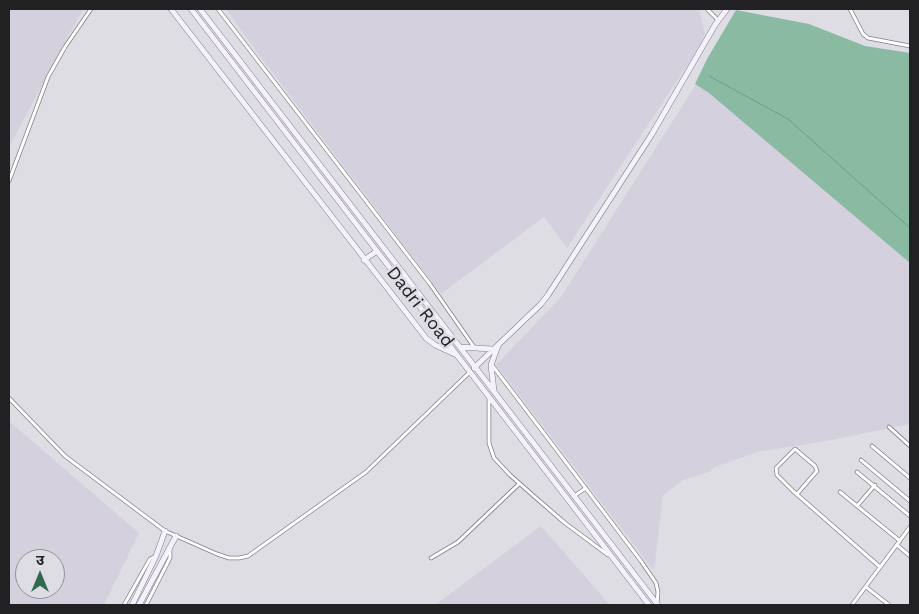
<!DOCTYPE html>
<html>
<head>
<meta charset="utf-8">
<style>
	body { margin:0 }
	#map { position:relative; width:919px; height:614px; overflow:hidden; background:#dfdde4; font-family:"Work Sans","Noto Sans Devanagari",sans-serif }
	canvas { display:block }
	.frame { position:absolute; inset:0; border:10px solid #212022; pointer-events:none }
	.north { position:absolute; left:15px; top:549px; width:50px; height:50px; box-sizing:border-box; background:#dfdde4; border:1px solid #939196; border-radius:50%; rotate:0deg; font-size:14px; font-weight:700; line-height:20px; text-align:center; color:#212022 }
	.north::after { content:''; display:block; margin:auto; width:18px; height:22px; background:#316950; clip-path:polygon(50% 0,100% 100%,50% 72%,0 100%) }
</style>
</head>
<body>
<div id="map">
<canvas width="919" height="614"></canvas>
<div class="frame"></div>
<div class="north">उ</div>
</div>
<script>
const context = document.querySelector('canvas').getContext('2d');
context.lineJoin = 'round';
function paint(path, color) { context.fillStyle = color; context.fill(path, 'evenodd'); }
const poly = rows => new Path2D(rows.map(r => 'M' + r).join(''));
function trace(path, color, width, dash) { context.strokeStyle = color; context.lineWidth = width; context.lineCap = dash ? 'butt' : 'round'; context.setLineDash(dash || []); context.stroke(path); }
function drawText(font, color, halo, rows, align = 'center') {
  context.font = font + ' "Work Sans",sans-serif'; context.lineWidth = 5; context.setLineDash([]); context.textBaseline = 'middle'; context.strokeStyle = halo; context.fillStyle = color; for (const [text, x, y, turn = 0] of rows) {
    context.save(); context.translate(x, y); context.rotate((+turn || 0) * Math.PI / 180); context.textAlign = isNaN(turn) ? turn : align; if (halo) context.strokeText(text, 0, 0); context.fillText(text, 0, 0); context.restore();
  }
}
paint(poly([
	[9,9,83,9,9,147],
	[226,9,699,9,705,34,694,55,567,248,544,217,441,294,259,55],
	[700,78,910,259,910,424,832,440,757,452,715,467,707,473,683,480,663,495,654,571,496,365,561,297],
	[9,421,139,533,104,605,9,605],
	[25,559,55,559,55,589,25,589],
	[541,526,610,605,435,605]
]), '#d5d0de');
paint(poly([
	[736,10,809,24,865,46,910,53,910,263,709,93,695,84,707,59]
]), '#8bbaa3');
trace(poly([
	[709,76,788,119,910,228]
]), '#5fa685', 1);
const street = poly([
	[218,9,430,284,474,347],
	[707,9,718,20],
	[850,9,863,34,868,38,910,46],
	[9,181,48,77,65,47,91,9],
	[492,365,641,561,656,583,658,592,657,603],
	[489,397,489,443,494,458,510,475,536,498,565,523,608,555],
	[9,398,65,456,165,531,217,554,229,558,239,558,248,556,366,472,470,372],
	[889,427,910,446],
	[872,446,910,478],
	[861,460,910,501],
	[857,472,910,516],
	[840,492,900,541],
	[797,494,817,471,815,466,795,449,776,468,777,475,793,491,880,567],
	[574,496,586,488],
	[857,506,875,485],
	[897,545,910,556],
	[431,558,458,542,519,484],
	[866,587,889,605],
	[124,605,150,559,156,556],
	[146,605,170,558,170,548],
	[852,605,910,527]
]);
const secondary = poly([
	[171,9,426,338,435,345,457,355],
	[191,9,649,605],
	[200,9,658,605],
	[364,260,377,251],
	[460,347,492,349],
	[474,368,541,304,548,295,652,134,715,25,727,9],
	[494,391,491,365,498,346],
	[132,605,156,556,165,531],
	[139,605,176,536]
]);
trace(street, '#817f85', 4.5);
trace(secondary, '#817f85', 6);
trace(street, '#fff', 3);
trace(secondary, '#f4f0fc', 5);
drawText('18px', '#212022', '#dfdde4', [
	["Dadri Road",420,307,52]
]);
</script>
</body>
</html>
